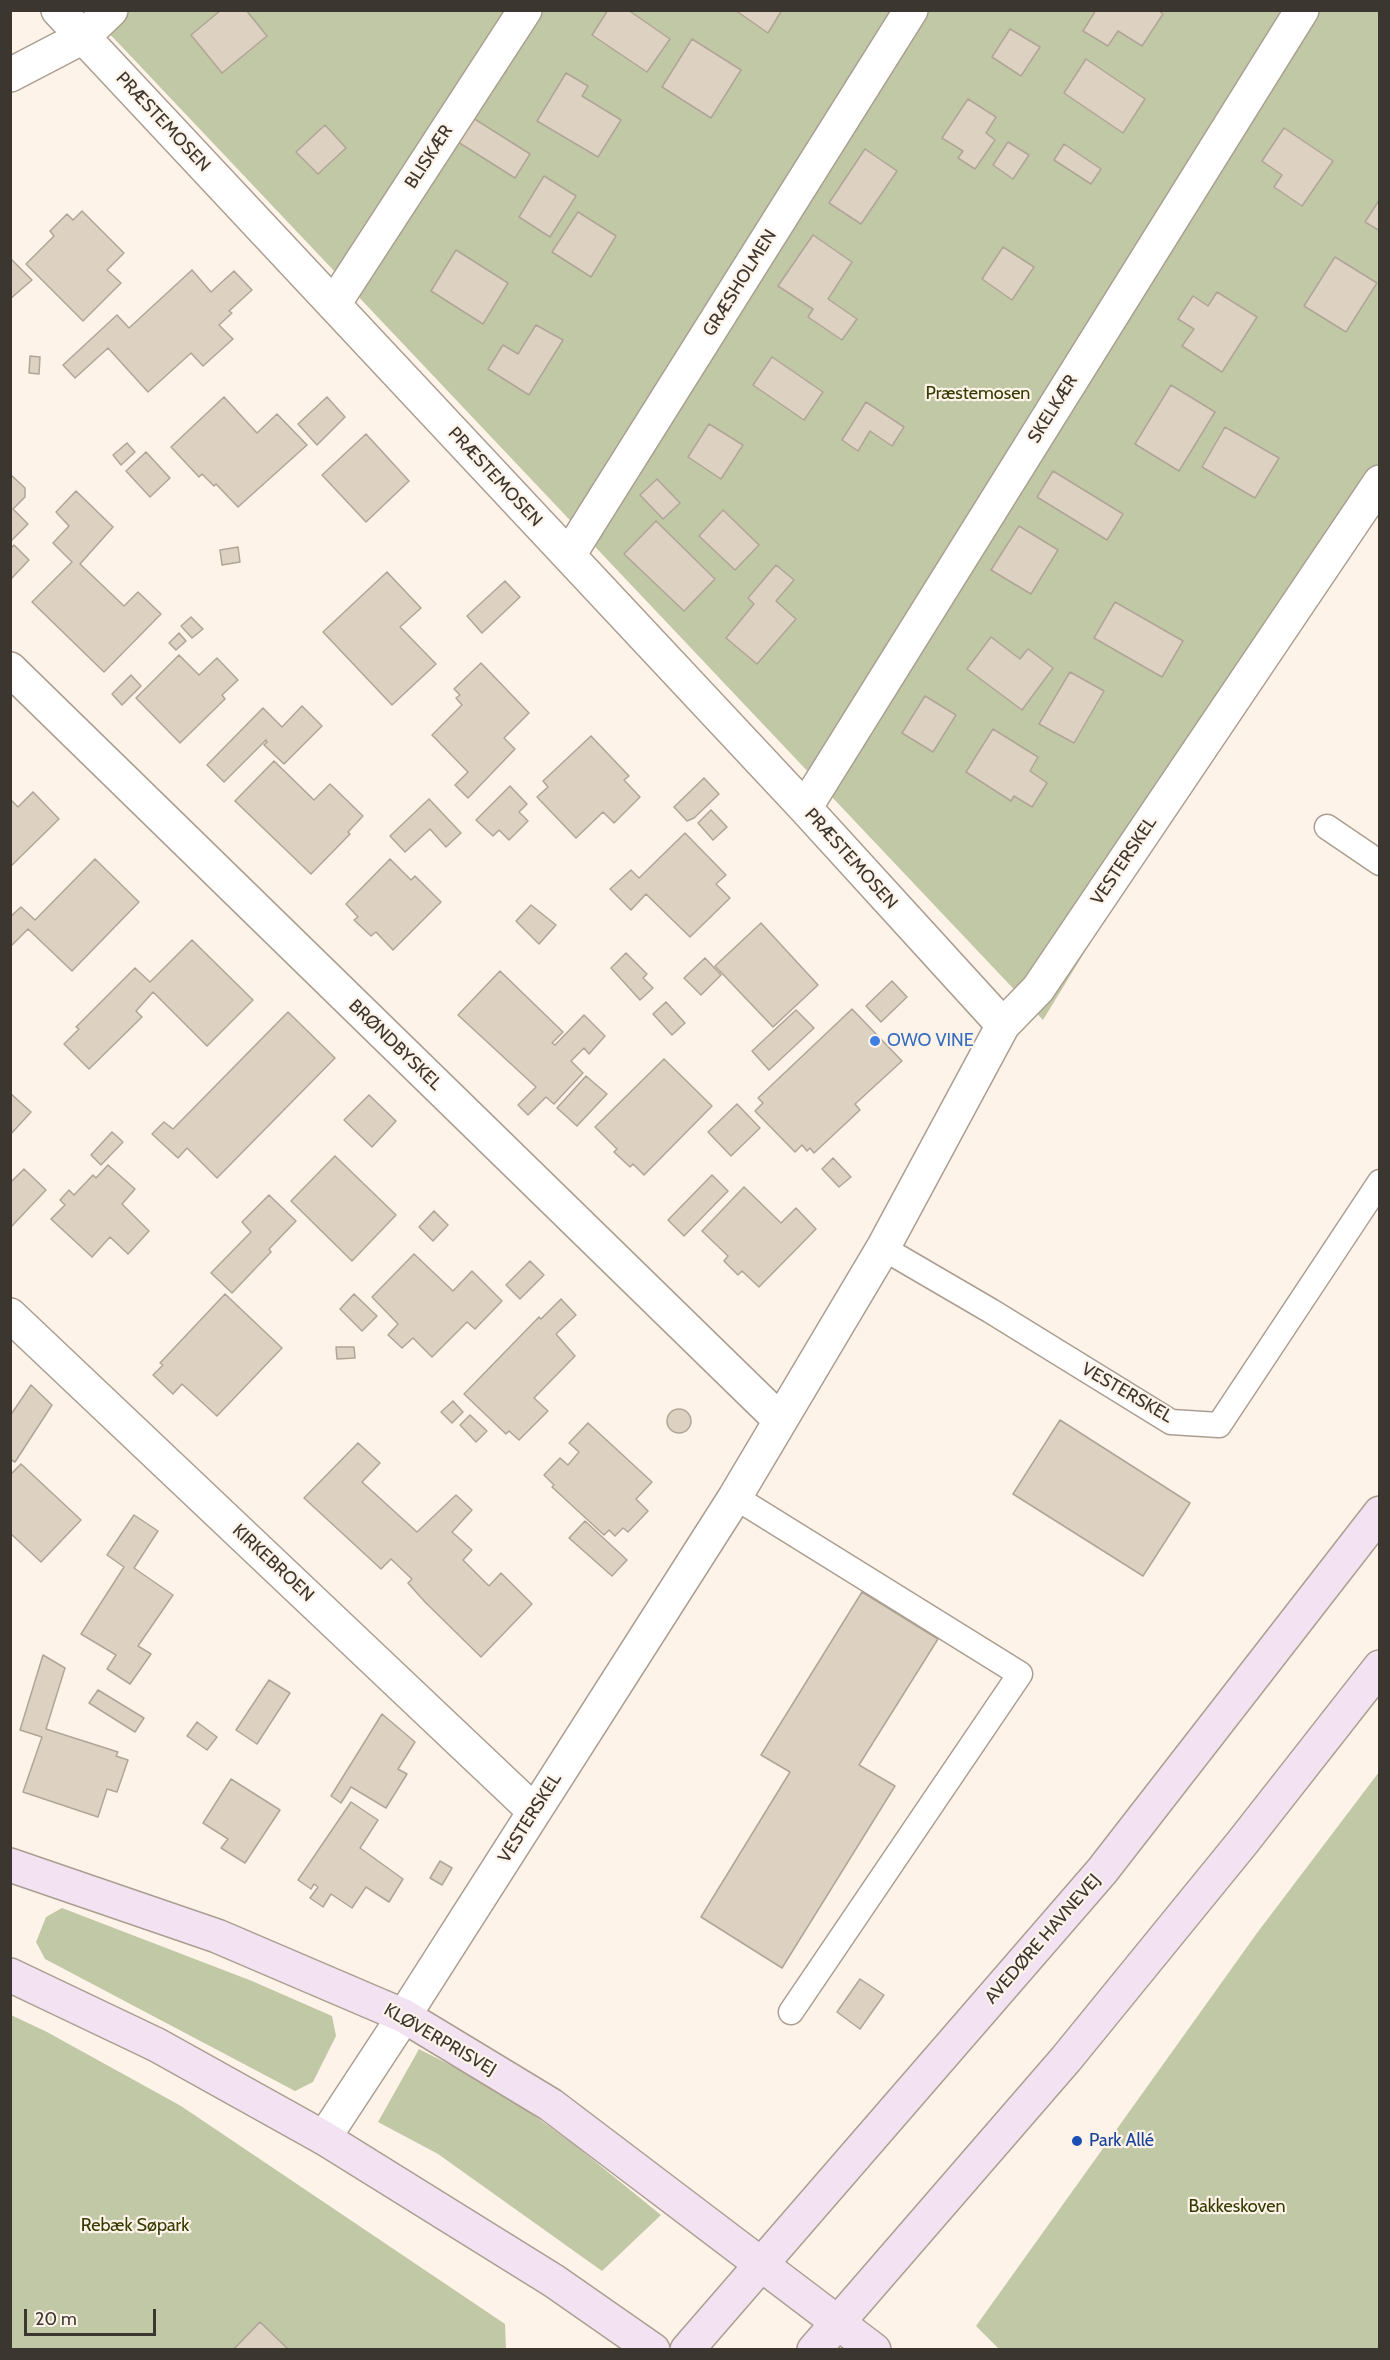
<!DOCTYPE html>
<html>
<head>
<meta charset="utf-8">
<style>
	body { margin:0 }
	#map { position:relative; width:1390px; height:2360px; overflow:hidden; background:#fef3e8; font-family:Cabin,sans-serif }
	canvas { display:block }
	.frame { position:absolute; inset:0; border:12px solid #3b3630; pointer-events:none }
	.scale { position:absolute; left:24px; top:2309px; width:132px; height:27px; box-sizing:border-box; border:3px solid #3b3630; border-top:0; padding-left:8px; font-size:18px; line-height:21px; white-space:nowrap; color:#3b3630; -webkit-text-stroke:4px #fef3e8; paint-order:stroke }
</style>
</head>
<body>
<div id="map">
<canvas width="1390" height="2360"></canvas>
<div class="frame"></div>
<div class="scale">20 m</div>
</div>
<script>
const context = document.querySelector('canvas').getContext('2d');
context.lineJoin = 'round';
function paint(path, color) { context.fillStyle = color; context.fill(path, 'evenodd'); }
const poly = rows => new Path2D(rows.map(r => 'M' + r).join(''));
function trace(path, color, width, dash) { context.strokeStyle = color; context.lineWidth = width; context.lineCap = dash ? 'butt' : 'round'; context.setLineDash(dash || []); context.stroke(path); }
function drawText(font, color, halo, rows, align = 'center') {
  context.font = font + ' Cabin,sans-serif'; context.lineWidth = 4.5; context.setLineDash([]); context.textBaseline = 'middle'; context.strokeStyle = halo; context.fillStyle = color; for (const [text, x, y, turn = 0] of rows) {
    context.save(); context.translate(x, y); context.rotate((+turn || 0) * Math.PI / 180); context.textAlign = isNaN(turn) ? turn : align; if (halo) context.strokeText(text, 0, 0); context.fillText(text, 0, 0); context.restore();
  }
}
paint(poly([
	[88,11,1379,11,1379,471,1043,1020],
	[1379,1772,1379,2349,999,2349,976,2326,1257,1933],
	[62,1908,252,1981,332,2016,336,2036,313,2082,295,2091,45,1959,36,1942,46,1917],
	[11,2015,47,2032,181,2106,505,2324,506,2349,11,2350],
	[419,2049,499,2090,576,2146,661,2215,602,2271,438,2154,378,2122]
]), '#c0c8a6');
const building = poly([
	[221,10,246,10,267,36,222,73,191,35,221,10],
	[608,10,628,10,670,39,647,72,592,35,608,10],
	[735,10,782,10,768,33,735,10],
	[1096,10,1158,10,1163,14,1142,46,1118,31,1108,46,1083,31,1096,10],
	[1010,29,1040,47,1021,76,992,57,1010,29],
	[692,39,741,70,711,118,662,87,692,39],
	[1086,59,1145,99,1123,133,1064,93,1086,59],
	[566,73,588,86,582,96,621,120,598,157,537,121,566,73],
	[968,99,996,117,986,133,995,140,975,169,958,158,963,151,942,138,968,99],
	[473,118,530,154,515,178,458,142,473,118],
	[325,125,346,148,318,174,296,152,325,125],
	[1284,128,1333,161,1302,206,1274,187,1282,175,1262,161,1284,128],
	[1008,142,1029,155,1013,179,993,165,1008,142],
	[1064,144,1101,169,1091,184,1054,160,1064,144],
	[865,149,897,171,861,224,829,203,865,149],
	[544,176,576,196,550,237,519,217,544,176],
	[1380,199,1380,231,1365,222,1380,199],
	[82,211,124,253,107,270,121,283,83,321,26,264,54,236,50,231,67,214,73,220,82,211],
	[578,212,616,236,591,277,552,252,578,212],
	[813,235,852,262,828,299,857,319,842,340,808,317,813,309,778,286,813,235],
	[1003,247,1034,267,1012,300,982,279,1003,247],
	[456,250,508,283,483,324,431,291,456,250],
	[1335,257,1377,283,1346,332,1304,306,1335,257],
	[10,258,32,280,10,299,10,258],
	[192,270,211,292,234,271,252,290,229,311,232,313,219,325,233,339,203,366,191,353,148,392,108,348,75,378,63,365,117,315,129,328,192,270],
	[1217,292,1257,317,1222,372,1182,346,1194,329,1178,319,1193,296,1208,306,1217,292],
	[536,325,563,340,529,395,488,369,503,345,518,354,536,325],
	[30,356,40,357,39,374,29,373,30,356],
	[772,357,823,392,804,420,753,385,772,357],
	[1171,385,1215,412,1179,471,1135,444,1171,385],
	[224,397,257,433,277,414,307,445,238,507,216,484,214,486,202,474,199,477,171,447,224,397],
	[327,397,345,417,317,445,298,424,327,397],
	[866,402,904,427,892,446,870,431,858,451,842,440,866,402],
	[709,424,743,445,721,479,688,457,709,424],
	[1225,427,1279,458,1255,498,1202,467,1225,427],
	[366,434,409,481,366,522,322,475,366,434],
	[127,443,135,452,121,465,113,455,127,443],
	[146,452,170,478,150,497,126,471,146,452],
	[1053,471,1123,514,1107,540,1037,497,1053,471],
	[10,474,25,488,25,497,13,509,28,524,10,542,10,474],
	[657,479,680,503,663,519,640,495,657,479],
	[76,491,113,527,80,564,124,606,138,592,161,614,104,672,32,602,72,562,53,543,69,526,56,512,76,491],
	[723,510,759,545,735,570,699,536,723,510],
	[656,521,715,579,684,611,624,554,656,521],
	[1019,526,1058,550,1031,594,991,570,1019,526],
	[14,545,29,560,10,580,10,549,14,545],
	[238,547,240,562,222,565,220,550,238,547],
	[776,565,794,580,776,601,796,619,757,664,726,638,754,604,748,598,776,565],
	[387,572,421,608,400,627,436,664,392,705,323,632,387,572],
	[505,581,520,597,482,633,467,616,505,581],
	[1115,602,1183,641,1162,677,1094,638,1115,602],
	[191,617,203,629,192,638,181,626,191,617],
	[179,633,186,641,176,650,169,643,179,633],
	[991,637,1020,659,1028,649,1053,668,1022,710,967,669,991,637],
	[179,655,199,675,217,658,238,680,222,695,225,699,180,743,136,698,179,655],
	[481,663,529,713,504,738,515,749,468,798,455,785,468,772,432,735,462,705,456,698,460,695,454,689,481,663],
	[1070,672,1104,691,1074,743,1039,724,1070,672],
	[131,675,141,686,122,705,112,694,131,675],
	[925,696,956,715,933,752,902,733,925,696],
	[302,706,322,726,284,764,264,745,267,742,266,740,224,782,207,765,263,708,282,727,302,706],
	[993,729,1038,757,1030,771,1047,783,1032,807,1014,796,1011,801,966,772,993,729],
	[591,736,629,776,624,780,640,797,614,823,603,812,576,838,537,797,548,787,543,781,591,736],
	[274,761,314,800,330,784,363,816,348,832,350,834,311,874,235,801,274,761],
	[704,778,719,794,694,818,687,821,674,807,704,778],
	[510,786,527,804,519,812,528,821,509,840,499,830,493,836,476,820,510,786],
	[33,792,59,819,10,867,10,799,18,807,33,792],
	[429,799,461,833,446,847,430,829,405,852,390,836,429,799],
	[711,810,727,827,713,840,698,823,711,810],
	[685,833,726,875,716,884,730,898,690,937,646,894,631,910,610,889,631,870,639,878,685,833],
	[95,859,139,902,72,971,28,929,10,947,10,917,21,907,35,920,95,859],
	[390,859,411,880,415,876,441,902,393,950,376,932,371,936,354,920,358,917,346,904,390,859],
	[531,905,556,925,539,944,516,921,531,905],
	[761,923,818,985,773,1027,715,966,761,923],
	[192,940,253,1000,207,1046,153,992,136,1011,142,1017,89,1069,64,1044,79,1029,76,1027,135,968,150,982,192,940],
	[626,953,647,974,643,978,653,988,640,1000,611,968,626,953],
	[705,958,721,975,701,995,684,978,705,958],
	[500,971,563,1032,552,1043,555,1045,584,1015,605,1036,589,1054,584,1048,571,1061,583,1073,554,1104,546,1097,528,1115,518,1105,536,1087,458,1015,500,971],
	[892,981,907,997,881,1022,866,1006,892,981],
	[666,1002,685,1023,672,1035,653,1014,666,1002],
	[852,1009,902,1061,855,1104,860,1110,814,1153,810,1148,807,1151,802,1145,795,1152,755,1111,763,1103,758,1098,852,1009],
	[796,1010,814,1028,769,1070,752,1051,796,1010],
	[288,1012,335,1058,217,1178,187,1148,178,1158,152,1134,164,1122,173,1129,288,1012],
	[664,1059,712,1106,644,1175,633,1164,630,1167,614,1152,617,1149,595,1127,664,1059],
	[586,1076,607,1094,577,1126,557,1108,586,1076],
	[10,1093,31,1112,10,1135,10,1093],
	[369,1095,396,1121,372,1147,344,1120,369,1095],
	[737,1104,760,1128,731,1156,708,1132,737,1104],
	[112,1132,123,1142,101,1165,91,1155,112,1132],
	[335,1156,396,1215,352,1261,291,1201,335,1156],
	[833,1158,851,1177,839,1187,822,1169,833,1158],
	[108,1165,135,1189,122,1204,149,1231,128,1254,110,1237,92,1257,51,1219,65,1205,60,1200,69,1190,74,1195,93,1175,96,1178,108,1165],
	[24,1169,46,1190,10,1228,10,1183,24,1169],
	[712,1175,728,1191,684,1236,668,1220,712,1175],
	[744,1187,781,1223,796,1208,816,1229,759,1287,742,1271,738,1275,724,1261,728,1256,702,1231,744,1187],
	[269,1195,296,1221,269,1249,271,1252,232,1293,211,1273,251,1232,242,1222,269,1195],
	[434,1211,448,1225,433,1241,419,1227,434,1211],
	[414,1254,453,1291,472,1271,502,1301,475,1329,467,1322,432,1357,413,1338,402,1348,388,1335,398,1324,372,1297,414,1254],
	[530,1261,544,1275,520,1299,506,1285,530,1261],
	[225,1294,282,1348,217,1416,182,1384,173,1394,153,1375,163,1365,160,1363,225,1294],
	[354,1294,377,1316,362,1331,340,1309,354,1294],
	[561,1299,576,1315,556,1334,575,1356,534,1398,548,1411,519,1440,509,1431,506,1434,464,1394,539,1317,541,1319,561,1299],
	[336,1347,354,1347,355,1358,337,1359,336,1347],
	[31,1385,52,1405,15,1462,10,1459,10,1416,31,1385],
	[453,1401,463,1412,452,1423,441,1412,453,1401],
	'667 1421a12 12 0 1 1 24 0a12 12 0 1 1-24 0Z',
	[470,1415,487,1431,476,1442,460,1425,470,1415],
	[1060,1420,1190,1503,1143,1576,1013,1494,1060,1420],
	[588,1423,652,1482,636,1499,648,1511,628,1532,623,1528,615,1536,609,1530,604,1535,552,1487,554,1485,544,1475,560,1458,568,1465,579,1452,569,1443,588,1423],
	[358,1443,380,1463,362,1482,417,1532,456,1495,472,1510,452,1532,472,1550,463,1560,489,1586,501,1573,532,1604,481,1657,425,1602,408,1583,412,1579,391,1559,381,1569,304,1498,358,1443],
	[21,1464,81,1520,41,1562,10,1533,10,1475,21,1464],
	[134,1515,158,1531,134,1568,173,1595,138,1646,151,1654,130,1684,107,1669,116,1655,81,1634,124,1567,107,1555,134,1515],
	[585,1521,627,1560,612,1576,569,1538,585,1521],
	[862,1592,938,1639,859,1765,895,1786,782,1968,701,1917,790,1772,761,1755,862,1592],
	[43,1655,65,1668,46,1729,118,1752,116,1756,128,1760,117,1792,107,1789,98,1817,23,1792,42,1737,20,1730,43,1655],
	[269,1680,290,1693,257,1744,236,1730,269,1680],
	[98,1690,144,1718,135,1732,89,1703,98,1690],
	[382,1714,415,1742,398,1769,407,1774,386,1808,351,1787,341,1803,331,1796,382,1714],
	[197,1722,217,1737,207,1750,187,1736,197,1722],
	[231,1779,280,1810,245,1863,221,1848,228,1839,203,1823,231,1779],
	[351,1802,378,1820,360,1848,403,1879,389,1902,366,1887,352,1908,331,1894,323,1907,310,1898,318,1887,314,1884,311,1889,298,1880,351,1802],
	[440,1861,452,1868,442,1885,430,1878,440,1861],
	[860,1979,884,1995,860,2029,837,2012,860,1979],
	[260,2322,289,2350,233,2350,260,2322]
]);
paint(building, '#ddd1c2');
trace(building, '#b0a597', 1.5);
const lane = poly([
	[1327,827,1380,863],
	[883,1248,991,1311,1171,1422,1219,1425,1380,1182],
	[735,1497,1020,1674,791,2012]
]);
const street = poly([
	[58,10,805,808,1003,1025],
	[10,75,83,37,111,10],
	[334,304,525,10],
	[569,555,911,10],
	[10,669,780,1420],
	[805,808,1302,10],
	[10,1315,534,1811],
	[324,2138,404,2016,735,1497,883,1248,1003,1025,1038,989,1380,482]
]);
const secondary = poly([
	[10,1865,217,1936,404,2016,551,2105,874,2350],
	[10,1975,157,2045,324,2138,554,2281,653,2350],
	[687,2350,1102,1871,1380,1513],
	[814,2350,1066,2059,1242,1843,1380,1667]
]);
trace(lane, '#ab9e91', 27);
trace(street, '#ab9e91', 36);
trace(secondary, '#ab9e91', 36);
trace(lane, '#fff', 24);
trace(street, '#fff', 33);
trace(secondary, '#f2e2f2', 33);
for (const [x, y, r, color] of [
	[875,1041,6,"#3f7fe0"],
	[1077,2141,6,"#1a4fb4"]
]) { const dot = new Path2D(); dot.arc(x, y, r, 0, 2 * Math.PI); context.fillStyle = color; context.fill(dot); trace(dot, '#fef3e8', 2); }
drawText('18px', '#3b3630', '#fef3e8', [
	["PRÆSTEMOSEN",163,122,47],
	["BLISKÆR",429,157,-57],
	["GRÆSHOLMEN",740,283,-58],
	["SKELKÆR",1053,409,-58],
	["PRÆSTEMOSEN",495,477,47],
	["PRÆSTEMOSEN",851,859,48],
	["VESTERSKEL",1124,861,-56],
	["BRØNDBYSKEL",395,1045,44],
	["VESTERSKEL",1127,1393,30],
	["KIRKEBROEN",273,1563,43],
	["VESTERSKEL",530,1818,-58],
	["AVEDØRE HAVNEVEJ",1043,1939,-49],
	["KLØVERPRISVEJ",440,2040,30]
]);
drawText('18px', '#333b00', '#fef3e8', [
	["Præstemosen",978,394],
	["Bakkeskoven",1237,2207],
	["Rebæk Søpark",135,2226]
]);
drawText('18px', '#366cbe', '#fef3e8', [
	["OWO VINE",887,1041]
], 'left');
drawText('18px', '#164399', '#fef3e8', [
	["Park Allé",1089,2141]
], 'left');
</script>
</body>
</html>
